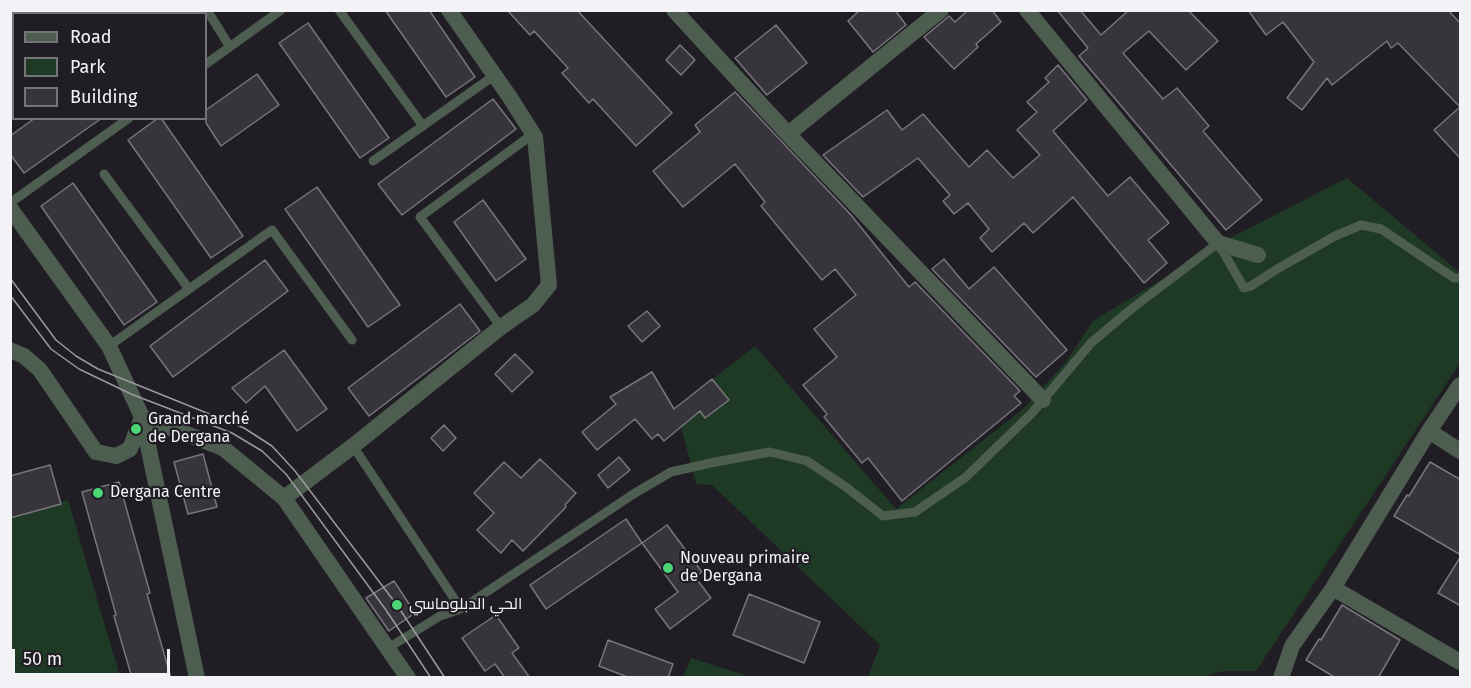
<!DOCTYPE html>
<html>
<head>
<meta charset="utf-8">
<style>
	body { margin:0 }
	#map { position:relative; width:1471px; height:688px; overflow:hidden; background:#201e24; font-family:"Fira Sans",sans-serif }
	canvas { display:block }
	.frame { position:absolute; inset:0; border:12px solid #f3f2f6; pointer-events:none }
	.legend { position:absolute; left:12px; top:12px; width:195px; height:108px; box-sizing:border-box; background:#201e24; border:2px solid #747378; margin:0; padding:8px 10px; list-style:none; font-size:18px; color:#f3f2f6 }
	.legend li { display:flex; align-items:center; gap:12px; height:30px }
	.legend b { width:30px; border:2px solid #747378 }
	.scale { position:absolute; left:12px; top:649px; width:158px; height:27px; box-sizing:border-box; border:3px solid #f3f2f6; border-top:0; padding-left:8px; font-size:18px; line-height:21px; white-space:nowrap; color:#f3f2f6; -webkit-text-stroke:4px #201e24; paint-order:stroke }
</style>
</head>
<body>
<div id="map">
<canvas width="1471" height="688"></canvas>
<div class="frame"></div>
<ul class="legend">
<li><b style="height:8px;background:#4d5d4f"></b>Road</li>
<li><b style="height:16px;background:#1e3a25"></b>Park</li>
<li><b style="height:16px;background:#37343b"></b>Building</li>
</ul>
<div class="scale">50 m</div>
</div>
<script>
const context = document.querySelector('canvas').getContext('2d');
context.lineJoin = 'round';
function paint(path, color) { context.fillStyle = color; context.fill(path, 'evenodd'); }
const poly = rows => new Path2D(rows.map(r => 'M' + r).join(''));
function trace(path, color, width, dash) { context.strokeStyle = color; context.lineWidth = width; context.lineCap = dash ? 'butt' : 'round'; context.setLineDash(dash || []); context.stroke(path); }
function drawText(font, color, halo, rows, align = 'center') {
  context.font = font + ' "Fira Sans",Cairo,sans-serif'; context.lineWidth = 4.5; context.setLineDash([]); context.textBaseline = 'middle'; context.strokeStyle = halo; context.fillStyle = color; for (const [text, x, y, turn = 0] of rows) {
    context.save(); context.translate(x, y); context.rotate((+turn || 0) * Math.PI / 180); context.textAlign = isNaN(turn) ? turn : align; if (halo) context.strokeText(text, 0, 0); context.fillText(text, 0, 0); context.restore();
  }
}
paint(poly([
	[1347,178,1459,272,1460,271,1460,363,1256,671,1225,671,1197,678,868,677,880,645,712,485,696,484,676,408,755,346,896,509,1023,409,1066,362,1093,321,1232,237],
	[68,500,120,677,11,678,11,517],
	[691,658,751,677,683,677]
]), '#1e3a25');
const building = poly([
	[385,10,429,10,475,77,446,97,385,10],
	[507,10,577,10,672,113,636,146,593,99,589,103,562,73,568,68,534,31,530,35,507,10],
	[860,10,895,10,906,25,873,52,848,21,860,10],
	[968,10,992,10,1001,22,976,44,978,47,954,69,924,37,949,16,955,22,968,10],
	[1057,10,1080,10,1101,35,1129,10,1188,10,1218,41,1186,70,1149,31,1123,53,1163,99,1177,88,1209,126,1203,131,1262,200,1226,230,1079,56,1088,48,1057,10],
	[1248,10,1448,10,1461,24,1461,159,1434,130,1460,107,1398,43,1391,48,1387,41,1332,85,1327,78,1302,110,1287,98,1314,62,1283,22,1266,35,1248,10],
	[308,23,389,138,360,158,279,43,308,23],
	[776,25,807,63,767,95,735,58,776,25],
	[680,45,695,60,681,75,666,60,680,45],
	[1058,65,1087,100,1053,131,1108,196,1130,177,1169,223,1148,240,1167,263,1144,283,1073,197,1033,233,1024,223,992,252,980,238,989,229,968,203,954,214,943,201,950,195,918,158,863,197,823,155,887,110,902,130,923,114,969,167,987,150,1013,178,1040,155,1017,130,1037,112,1027,102,1049,82,1045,78,1058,65],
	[257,74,279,105,221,146,206,123,206,110,257,74],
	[735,92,851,215,909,287,915,282,1020,391,1014,396,1021,403,902,501,868,458,862,463,824,417,827,414,803,385,837,357,814,329,856,295,835,269,822,280,761,206,765,202,735,164,683,207,653,171,700,132,695,125,735,92],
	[493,99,516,129,402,215,378,184,493,99],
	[35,118,102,118,24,173,10,154,10,136,35,118],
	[158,118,161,118,243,236,211,258,128,140,158,118],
	[73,183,157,302,124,325,41,206,73,183],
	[317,187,400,305,368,327,285,209,317,187],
	[483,200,526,259,496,281,454,222,483,200],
	[944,259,969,289,994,267,1067,350,1036,377,932,269,944,259],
	[265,260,288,291,173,377,150,346,265,260],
	[460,304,480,331,369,416,348,388,460,304],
	[647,311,660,326,642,342,628,326,647,311],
	[284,350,327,409,297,431,265,386,246,403,232,388,284,350],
	[515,354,533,372,512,392,495,374,515,354],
	[652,372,674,409,712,379,729,400,705,418,700,411,664,441,658,434,652,439,635,419,597,450,582,432,616,404,610,397,652,372],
	[444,425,456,438,443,451,431,438,444,425],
	[203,454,217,507,188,514,174,462,203,454],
	[619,457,630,470,608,488,598,475,619,457],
	[540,459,576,493,565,505,566,507,523,551,512,540,501,553,477,530,494,513,474,493,504,462,521,478,540,459],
	[1430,462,1461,480,1461,555,1394,516,1407,495,1409,496,1430,462],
	[50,465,61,504,10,518,10,476,50,465],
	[119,482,150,593,147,594,171,678,132,678,114,616,116,615,82,492,119,482],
	[626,519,642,543,546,609,530,585,626,519],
	[667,525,702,572,695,577,711,598,670,629,655,609,678,592,642,543,667,525],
	[1461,556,1461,606,1438,593,1461,556],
	[394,581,415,613,389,631,366,598,394,581],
	[749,594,820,622,804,663,733,635,749,594],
	[1342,605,1400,640,1378,678,1336,678,1306,660,1319,639,1321,640,1342,605],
	[496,615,519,648,512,653,530,678,505,678,495,664,485,671,462,638,496,615],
	[608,640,673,664,668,678,630,678,599,666,608,640]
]);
paint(building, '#37343b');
trace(building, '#78757d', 1.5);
trace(poly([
	[207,10,230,47],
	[339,10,423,126],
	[206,64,281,10],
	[373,161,495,75],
	[104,174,189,289],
	[10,203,129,118],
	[501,327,420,217,533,134],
	[109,346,272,230,352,340],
	[353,446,461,609,635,493,671,472,715,462,770,452,807,461,846,487,883,516,915,512,966,477,1032,413,1091,343,1130,310,1218,243,1244,288,1251,286,1277,269,1335,236,1361,225,1381,229,1454,278,1460,278],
	[388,648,440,616,461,609]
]), '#4d5d4f', 9);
trace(poly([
	[674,10,788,134,1043,400],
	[1027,10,1218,243,1258,255],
	[788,134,941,10],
	[142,417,223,448,284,498,408,678],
	[142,417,197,678],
	[1429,431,1460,451],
	[284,498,353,446,501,327,533,305,549,285,535,137,509,96,449,10],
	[1333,588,1460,662],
	[1281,678,1292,646,1333,588,1429,431,1460,385]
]), '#4d5d4f', 16);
trace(poly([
	[82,14,86,10],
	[129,14,133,10],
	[10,68,14,65],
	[10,97,14,95],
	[10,208,109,346,142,417,130,449,116,456,96,452,40,370,24,356,10,350]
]), '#4d5d4f', 16);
trace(poly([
	[10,278,56,340,76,356,98,369,244,428,272,446,295,471,397,605,445,678],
	[10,295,51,349,79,369,131,394,232,433,262,451,286,474,386,610,431,678]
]), '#9b9a9f', 1.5);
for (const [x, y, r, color] of [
	[136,429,6,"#4cd676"],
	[98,493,6,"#4cd676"],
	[668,568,6,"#4cd676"],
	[397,605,6,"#4cd676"]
]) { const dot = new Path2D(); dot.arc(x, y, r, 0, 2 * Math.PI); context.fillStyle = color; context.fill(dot); trace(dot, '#201e24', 2); }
drawText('16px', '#f3f2f6', '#201e24', [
	["Grand marché",148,420],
	["de Dergana",148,438],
	["Dergana Centre",110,493],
	["Nouveau primaire",680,559],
	["de Dergana",680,577],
	["الحي الدبلوماسي",409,605]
], 'left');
</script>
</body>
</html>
